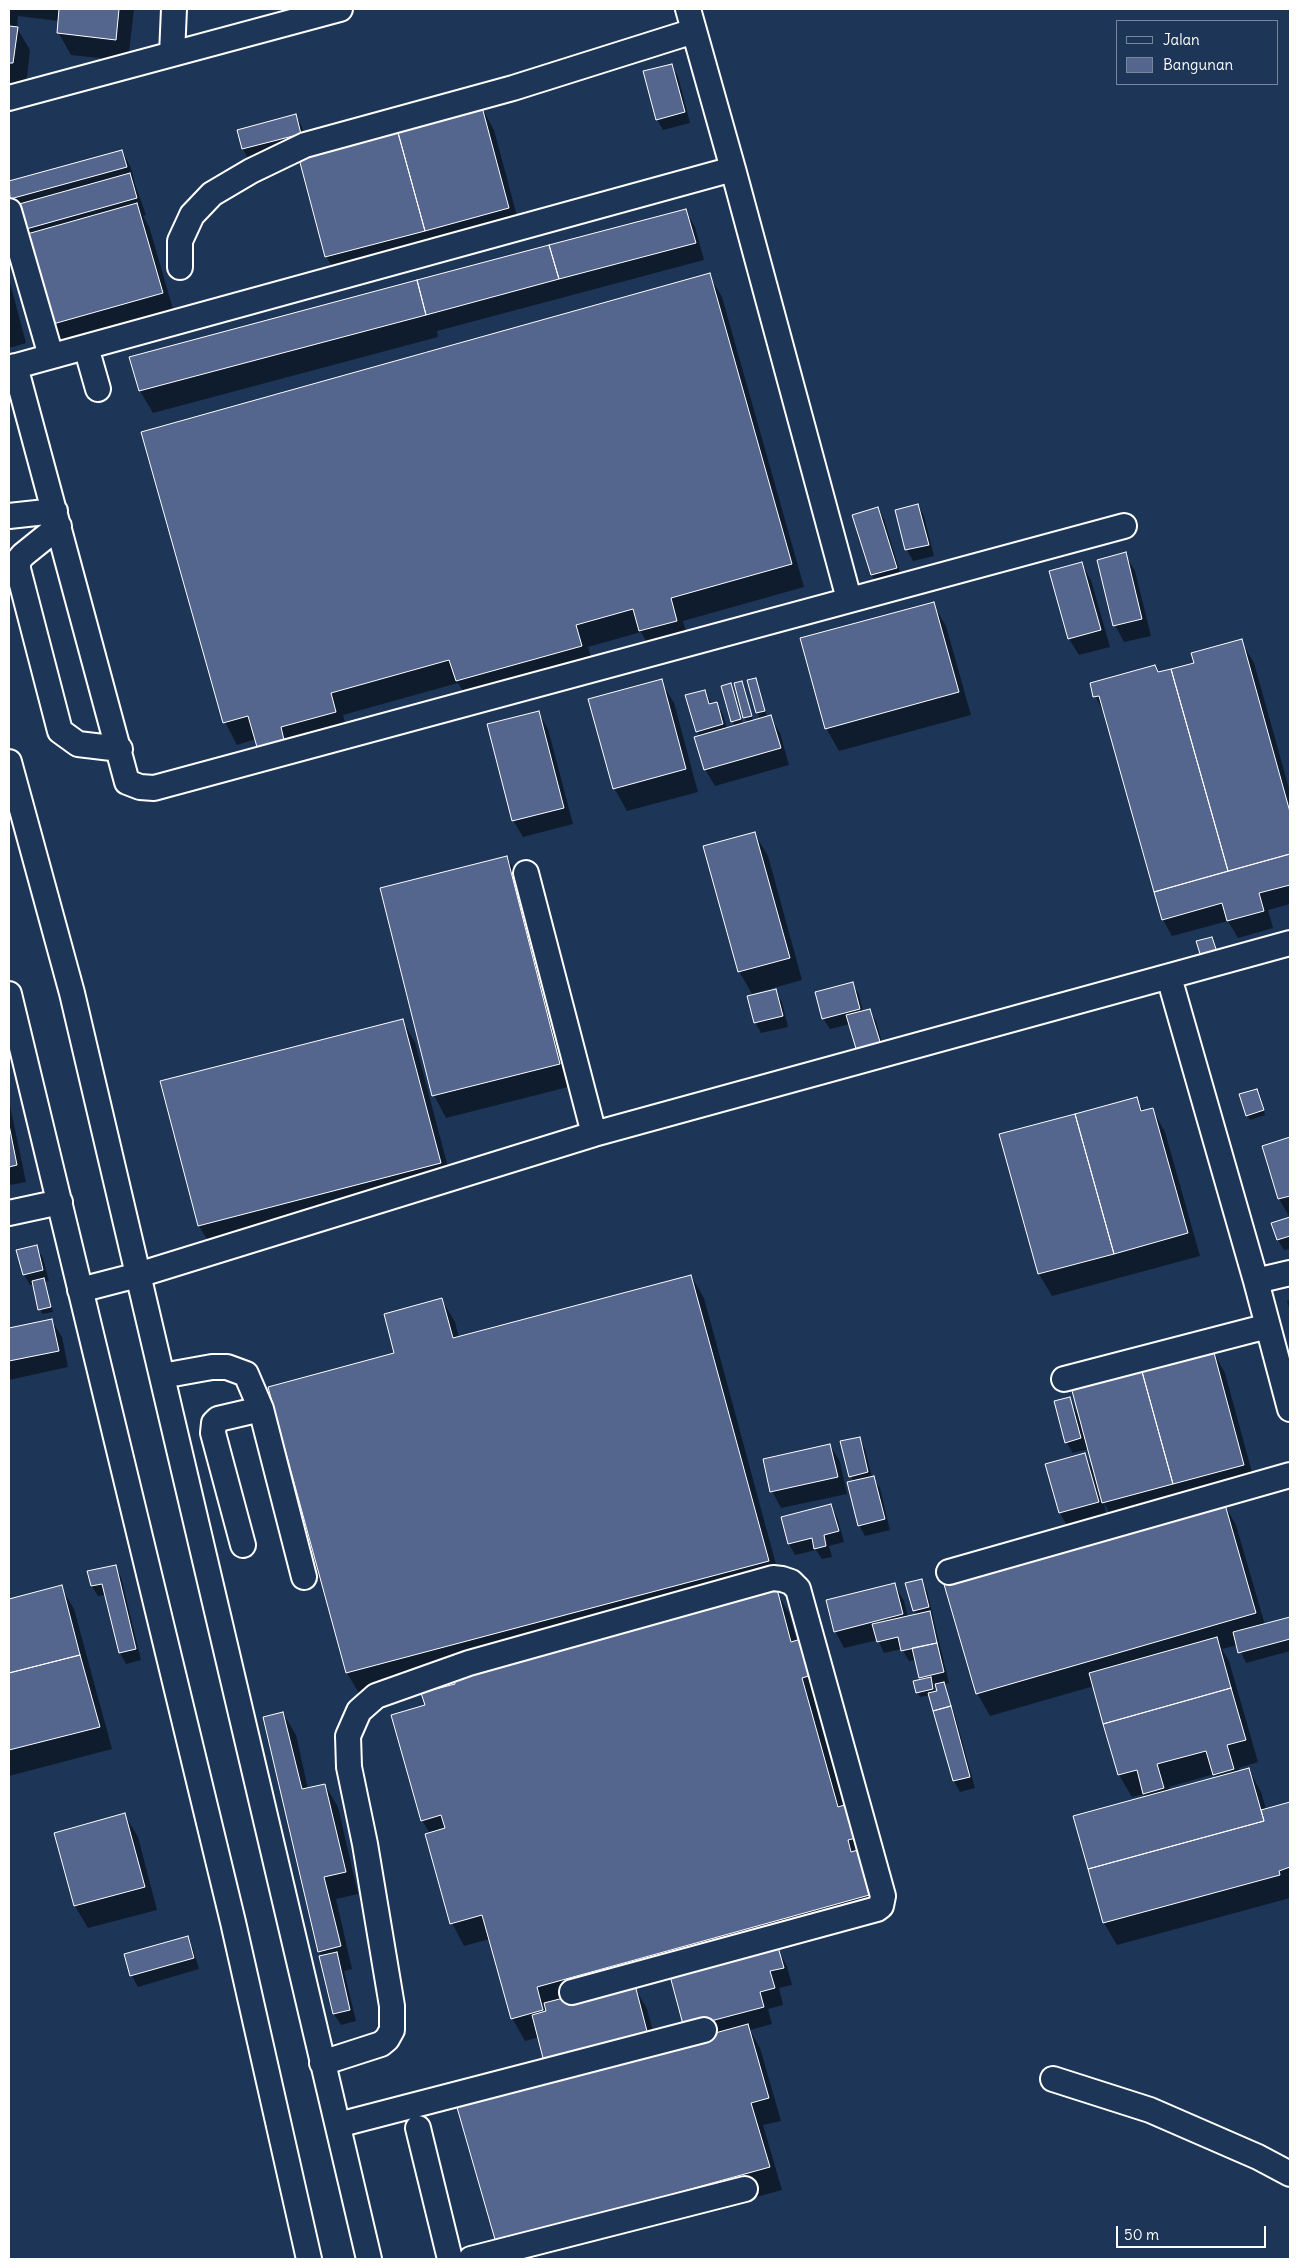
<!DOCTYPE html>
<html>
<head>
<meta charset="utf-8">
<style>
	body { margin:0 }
	#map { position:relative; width:1299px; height:2268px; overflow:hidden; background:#1d3557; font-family:Delius,sans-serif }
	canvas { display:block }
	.frame { position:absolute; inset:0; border:10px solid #fff; pointer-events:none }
	.legend { position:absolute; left:1116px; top:20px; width:162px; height:65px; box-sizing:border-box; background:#1d3557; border:1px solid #77869a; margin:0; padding:6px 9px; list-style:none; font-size:15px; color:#fff }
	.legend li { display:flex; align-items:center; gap:10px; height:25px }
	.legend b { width:25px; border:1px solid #77869a }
	.scale { position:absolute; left:1116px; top:2226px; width:150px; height:22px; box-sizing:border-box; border:2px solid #fff; border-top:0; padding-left:6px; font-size:15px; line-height:18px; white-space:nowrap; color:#fff; -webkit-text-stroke:4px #1d3557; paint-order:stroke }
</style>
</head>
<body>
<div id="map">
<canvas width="1299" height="2268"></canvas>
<div class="frame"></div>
<ul class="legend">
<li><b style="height:6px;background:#1d3557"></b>Jalan</li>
<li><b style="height:14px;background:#55668e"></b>Bangunan</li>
</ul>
<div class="scale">50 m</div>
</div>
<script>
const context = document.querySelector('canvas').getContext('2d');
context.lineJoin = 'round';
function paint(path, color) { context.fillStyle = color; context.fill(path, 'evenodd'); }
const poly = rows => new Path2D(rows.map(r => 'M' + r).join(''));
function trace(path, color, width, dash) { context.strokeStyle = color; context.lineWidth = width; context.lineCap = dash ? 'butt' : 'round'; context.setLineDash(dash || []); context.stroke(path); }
paint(poly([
	[9,9,134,9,128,61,71,55,58,32,59,21,18,16,17,28,30,50,26,85,9,83],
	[671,65,678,76,690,123,663,130,657,119],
	[482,108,494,130,521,231,339,279,326,256],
	[296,116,302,127,307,145,249,160,243,149,238,131],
	[122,151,131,168,135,184,146,215,143,216,149,226,175,316,60,348,16,206,12,198,9,182],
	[685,210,695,227,704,260,437,331,438,337,153,413,140,391],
	[709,275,722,297,804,587,683,621,689,643,653,653,641,632,588,647,594,668,470,703,458,683,343,715,348,734,293,749,296,762,271,769,256,739,237,745,225,722],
	[9,279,26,343,9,348],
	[918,505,924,516,934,556,913,561,907,550,897,510],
	[878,508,884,519,902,579,878,586,872,575,854,515],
	[1125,554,1135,571,1151,636,1124,642,1115,625],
	[1081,563,1091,580,1110,647,1079,655,1069,639],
	[933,604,946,626,971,715,839,751,826,728],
	[1241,641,1254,663,1290,792,1290,904,1268,910,1273,928,1238,938,1228,921,1172,936,1163,920,1105,715,1095,696,1155,666,1159,673,1195,664],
	[755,679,767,717,770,716,780,733,789,765,715,786,705,769,700,736,697,731,705,691,712,705,717,704,723,715,727,728,735,726,732,721,730,684,743,724,748,723,745,718,742,682,753,721,760,719,748,681],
	[661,681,674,703,698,792,627,811,614,788],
	[538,712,548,729,573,824,523,837,513,820],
	[755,834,768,856,802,980,752,994,739,971],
	[507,858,520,880,572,1086,446,1118,434,1095],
	[852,983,859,994,863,1012,869,1010,876,1021,886,1056,850,1024,830,1029,823,1018],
	[776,991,782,1002,788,1027,761,1033,755,1022],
	[402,1020,415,1042,453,1186,212,1248,199,1226],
	[1259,1095,1265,1115,1250,1120,1247,1115],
	[1136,1098,1144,1112,1152,1109,1165,1132,1200,1256,1052,1296,1039,1274,1000,1135],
	[9,1101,26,1182,10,1185,9,1183],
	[1290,1139,1290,1215,1289,1216,1279,1199,1263,1147],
	[1290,1218,1290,1249,1284,1250,1278,1240,1273,1223],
	[36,1247,43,1258,49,1281,45,1282,53,1312,42,1314,34,1285,30,1285,24,1275],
	[691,1276,704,1298,781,1583,776,1591,789,1613,797,1642,823,1698,814,1700,844,1806,885,1916,776,1947,787,1966,792,1985,779,1988,783,2005,768,2009,772,2024,750,2030,760,2048,781,2121,763,2125,782,2190,529,2259,507,2259,555,2078,539,2037,525,2041,512,2018,490,1939,464,1946,452,1923,430,1834,422,1820,426,1706,457,1685,454,1675,360,1695,347,1673,396,1354,442,1300,455,1322,459,1338],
	[671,1976,692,2040,658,2050,647,2009,634,1986],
	[541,2004,546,2013,543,2013,539,2005],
	[1290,1300,1290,1311,1287,1301],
	[52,1321,62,1337,68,1367,9,1380,9,1330],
	[1212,1350,1225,1373,1256,1487,1116,1525,1104,1503,1107,1519,1069,1529,1060,1513,1084,1454,1094,1471,1089,1449,1073,1453,1066,1442,1069,1398,1078,1415],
	[859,1438,865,1449,872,1477,880,1488,890,1530,865,1536,859,1525,853,1482,842,1442],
	[830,1445,840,1462,847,1494,781,1508,772,1491],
	[1223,1502,1236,1525,1265,1625,1290,1618,1290,1651,1246,1663,1238,1645,1222,1649,1229,1661,1258,1762,1239,1768,1240,1772,1249,1770,1261,1792,1266,1809,1290,1803,1290,1898,1117,1945,1104,1923,1075,1817,1147,1798,1144,1794,1132,1797,1119,1775,1094,1686,990,1716,977,1693],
	[1214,1774,1216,1778,1171,1791,1169,1787],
	[831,1506,837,1517,844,1542,829,1546,832,1557,822,1559,816,1550,795,1555,789,1544,783,1518],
	[115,1566,121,1577,141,1660,126,1664,120,1653,106,1595,98,1596,92,1586],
	[921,1580,927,1591,949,1683,944,1684,956,1719,975,1788,960,1792,954,1781,930,1695,920,1697,917,1692,922,1680,916,1660,909,1661,902,1649,884,1653,878,1640,844,1648,835,1631,894,1584,904,1601,908,1617,917,1615,914,1610],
	[934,1686,937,1686,939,1692,935,1693],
	[61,1587,74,1609,112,1749,9,1776,9,1600],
	[283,1713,296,1735,308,1789,325,1785,338,1807,358,1894,336,1899,352,1969,344,1971,356,2021,341,2025,334,2014,321,1957,322,1957,319,1951],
	[125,1815,138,1837,157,1910,88,1928,75,1906],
	[187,1938,193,1949,199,1969,138,1987,132,1976,125,1955]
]), '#0007');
const building = poly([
	[59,9,119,9,116,40,57,33,59,9],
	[9,26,18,27,13,63,9,63,9,26],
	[672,64,685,112,656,120,643,71,672,64],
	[482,107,509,208,425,231,397,129,482,107],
	[296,114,301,134,242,149,237,130,296,114],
	[397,129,425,231,325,257,298,155,397,129],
	[122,150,127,167,10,199,9,181,122,150],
	[130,173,137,198,19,231,12,206,130,173],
	[137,203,163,293,46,326,20,236,137,203],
	[686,209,696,243,559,279,549,245,686,209],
	[549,245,559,279,426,315,417,280,549,245],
	[710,273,792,564,671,598,677,621,639,631,633,609,576,625,582,646,456,681,449,660,331,693,336,712,281,727,284,740,257,747,248,716,223,723,141,432,710,273],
	[417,280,426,315,139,391,129,357,417,280],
	[918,504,929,545,905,550,895,510,918,504],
	[878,507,897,568,871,575,852,515,878,507],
	[1126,552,1142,619,1113,626,1097,560,1126,552],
	[1082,562,1101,630,1068,639,1049,571,1082,562],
	[934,602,959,692,825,729,800,638,934,602],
	[1242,639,1290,812,1290,854,1228,871,1171,669,1194,663,1191,653,1242,639],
	[1155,665,1158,672,1171,669,1228,871,1154,892,1099,696,1093,697,1090,683,1155,665],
	[756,678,765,711,756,713,747,680,756,678],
	[662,679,686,769,613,789,588,699,662,679],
	[742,681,752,716,743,718,734,683,742,681],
	[731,683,741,719,731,722,721,686,731,683],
	[705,690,709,704,717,702,723,724,696,732,685,695,705,690],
	[539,711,564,808,512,821,487,724,539,711],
	[771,715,781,748,704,770,694,737,771,715],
	[755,832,790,958,738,972,703,846,755,832],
	[1290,854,1290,885,1259,893,1264,911,1227,921,1222,903,1162,920,1154,892,1290,854],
	[507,856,560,1064,432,1096,380,888,507,856],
	[1212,937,1217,952,1201,957,1196,941,1212,937],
	[853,982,860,1009,822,1019,815,992,853,982],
	[776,989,783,1016,754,1023,747,996,776,989],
	[870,1009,881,1045,857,1052,846,1015,870,1009],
	[403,1019,441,1163,198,1226,160,1081,403,1019],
	[1257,1089,1264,1110,1246,1116,1239,1094,1257,1089],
	[1137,1097,1141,1111,1153,1108,1188,1233,1114,1254,1075,1114,1137,1097],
	[1075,1114,1114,1254,1038,1274,999,1134,1075,1114],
	[9,1125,17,1165,9,1167,9,1125],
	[1290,1137,1290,1196,1278,1199,1262,1146,1290,1137],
	[1290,1217,1290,1236,1277,1240,1271,1223,1290,1217],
	[37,1245,43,1270,23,1275,16,1250,37,1245],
	[691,1275,769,1561,346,1673,268,1387,394,1353,384,1314,442,1298,453,1338,691,1275],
	[44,1278,51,1307,38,1310,32,1281,44,1278],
	[52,1319,59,1351,9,1361,9,1328,52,1319],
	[1213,1349,1244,1465,1173,1484,1141,1368,1213,1349],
	[1141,1368,1173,1484,1102,1503,1071,1387,1141,1368],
	[1070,1397,1081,1438,1065,1443,1054,1401,1070,1397],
	[860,1437,868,1472,849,1477,840,1441,860,1437],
	[830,1444,838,1477,770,1492,763,1459,830,1444],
	[1085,1453,1099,1502,1059,1513,1045,1464,1085,1453],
	[874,1476,885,1519,858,1526,847,1482,874,1476],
	[1224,1501,1256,1613,976,1694,943,1581,1224,1501],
	[831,1504,839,1531,824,1535,826,1546,814,1549,812,1538,788,1544,781,1517,831,1504],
	[116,1565,136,1649,119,1653,102,1584,91,1586,87,1571,116,1565],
	[922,1579,929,1607,913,1611,905,1583,922,1579],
	[895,1583,903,1614,834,1632,826,1600,895,1583],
	[62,1585,80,1655,9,1673,9,1599,62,1585],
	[777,1589,791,1642,801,1639,812,1675,802,1678,838,1807,851,1803,860,1837,848,1840,851,1852,861,1849,873,1894,537,1987,543,2010,511,2019,482,1915,450,1924,425,1834,445,1828,441,1815,421,1821,391,1715,425,1705,421,1693,455,1684,453,1675,777,1589],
	[930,1611,937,1643,901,1651,898,1637,877,1642,872,1624,930,1611],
	[1290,1617,1290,1639,1238,1653,1233,1632,1290,1617],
	[1217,1637,1231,1688,1103,1724,1089,1673,1217,1637],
	[937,1643,944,1672,919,1678,912,1648,937,1643],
	[80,1655,100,1727,9,1750,9,1673,80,1655],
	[931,1677,933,1689,916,1693,913,1681,931,1677],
	[944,1682,951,1706,933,1711,928,1693,937,1691,935,1684,944,1682],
	[1231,1688,1246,1740,1227,1745,1234,1769,1213,1775,1206,1751,1157,1764,1164,1788,1143,1794,1137,1770,1118,1775,1103,1724,1231,1688],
	[951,1706,970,1777,953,1781,933,1711,951,1706],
	[283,1712,302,1789,325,1784,346,1872,324,1877,341,1946,318,1952,263,1717,283,1712],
	[1249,1768,1264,1821,1088,1869,1073,1816,1249,1768],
	[1290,1802,1290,1867,1279,1871,1280,1875,1103,1923,1088,1869,1264,1821,1261,1810,1290,1802],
	[125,1813,145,1887,74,1906,54,1833,125,1813],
	[188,1936,194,1958,130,1976,124,1954,188,1936],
	[778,1947,784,1968,770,1971,775,1988,760,1992,764,2007,684,2028,670,1976,778,1947],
	[337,1952,350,2010,333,2014,319,1956,337,1952],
	[635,1985,648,2035,544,2062,532,2015,546,2011,544,2003,583,1993,635,1985],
	[748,2024,769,2098,751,2103,770,2167,496,2243,456,2104,748,2024]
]);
paint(building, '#55668e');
trace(building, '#fff', 1);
const minor = poly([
	[172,54,174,9],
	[9,98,340,9],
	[733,169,849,599],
	[9,211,51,356],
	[180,267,180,241,192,215,212,194,251,171,305,145,513,88,694,31],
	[86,347,98,389],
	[15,366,127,782,140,787,154,788,1124,526],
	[9,368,733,169,688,9],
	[9,516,55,511],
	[59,526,23,555,18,561,18,569,60,731,78,744,120,749],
	[9,762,72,993,369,2259],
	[526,873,594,1134],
	[1169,977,1256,1281,1290,1409],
	[9,994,233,1922,309,2259],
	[9,1213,60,1202],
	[1256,1281,1290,1273],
	[80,1290,138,1275,594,1134,1290,943],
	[162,1376,212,1367,227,1367,246,1374,261,1409,304,1577],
	[1064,1379,1268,1326],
	[243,1545,213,1433,214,1423,218,1419,261,1409],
	[949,1572,1290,1475],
	[322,2063,381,2044,387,2039,392,2030,392,2006,365,1844,349,1767,348,1736,359,1711,376,1696,469,1663,773,1578,782,1579,791,1582,798,1589,883,1896,881,1906,877,1909,572,1992],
	[1053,2079,1150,2110,1258,2157,1290,2174],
	[338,2125,704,2030],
	[418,2128,450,2259],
	[471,2259,745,2189]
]);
trace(minor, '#fff', 28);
trace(minor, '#1d3557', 24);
</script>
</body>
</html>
